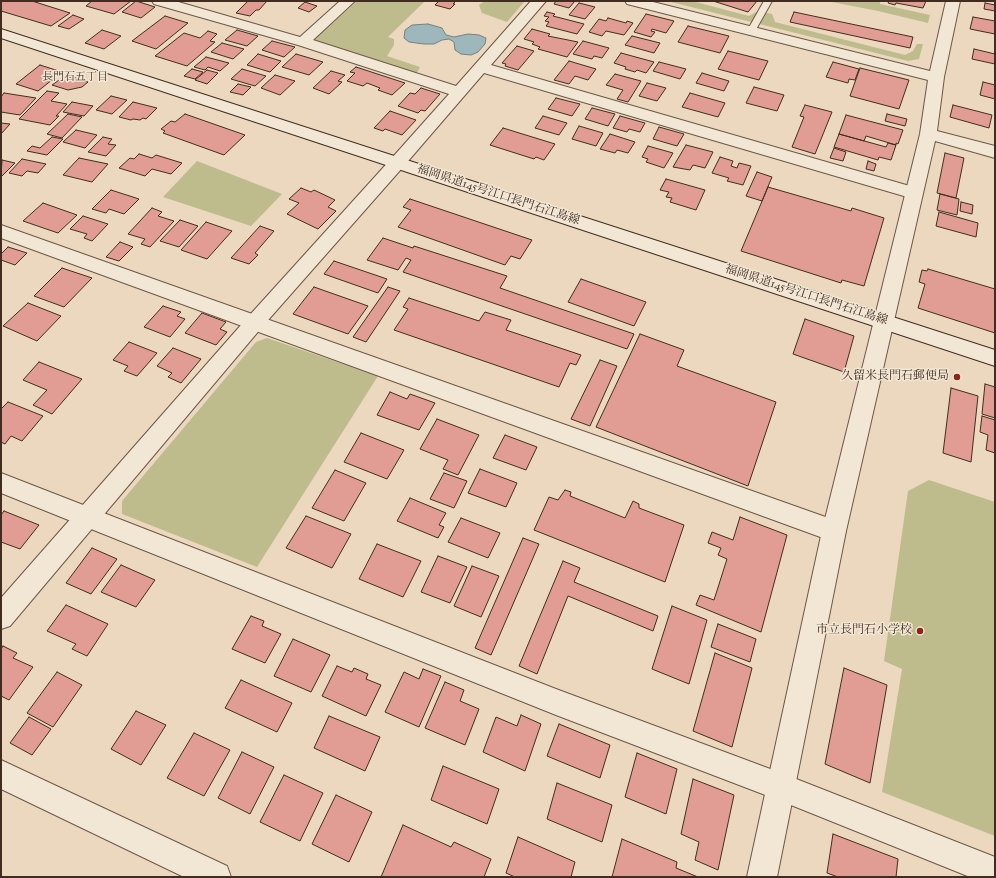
<!DOCTYPE html>
<html>
<head>
<meta charset="utf-8">
<style>
	body { margin:0 }
	#map { position:relative; width:996px; height:878px; overflow:hidden; background:#ebd8be; font-family:"Sorts Mill Goudy",serif }
	canvas { display:block }
	.frame { position:absolute; inset:0; border:2px solid #412d1f; pointer-events:none }
</style>
</head>
<body>
<div id="map">
<canvas width="996" height="878"></canvas>
<div class="frame"></div>
</div>
<script>
const context = document.querySelector('canvas').getContext('2d');
context.lineJoin = 'round';
function paint(path, color) { context.fillStyle = color; context.fill(path, 'evenodd'); }
const poly = rows => new Path2D(rows.map(r => 'M' + r).join(''));
function trace(path, color, width, dash) { context.strokeStyle = color; context.lineWidth = width; context.lineCap = dash ? 'butt' : 'round'; context.setLineDash(dash || []); context.stroke(path); }
function drawText(font, color, halo, rows, align = 'center') {
  context.font = font + ' "Sorts Mill Goudy","Noto Serif JP",serif'; context.lineWidth = 3; context.setLineDash([]); context.textBaseline = 'middle'; context.strokeStyle = halo; context.fillStyle = color; for (const [text, x, y, turn = 0] of rows) {
    context.save(); context.translate(x, y); context.rotate((+turn || 0) * Math.PI / 180); context.textAlign = isNaN(turn) ? turn : align; if (halo) context.strokeText(text, 0, 0); context.fillText(text, 0, 0); context.restore();
  }
}
paint(poly([
	[357,1,425,1,388,37,394,39,394,45,387,56,420,67,417,73,314,40],
	[485,1,525,1,507,22,482,13,479,5],
	[667,1,692,1,749,16,758,11,772,14,775,22,905,55,913,51,917,44,923,44,919,59,908,61],
	[827,1,880,1,880,4,930,15,928,23,878,11],
	[197,161,282,194,251,226,163,197],
	[267,338,378,376,257,567,122,514,122,501,256,342],
	[929,480,995,502,995,836,882,792,902,669,884,661,908,491]
]), '#bebc8c');
const water = poly([
	[428,24,442,28,446,35,454,37,468,34,479,35,486,38,485,44,478,52,471,55,461,54,455,50,454,42,449,39,442,40,434,44,424,44,409,42,404,38,405,30,412,25,428,24]
]);
paint(water, '#9db7bc');
trace(water, '#78807d', 1);
const building = poly([
	[1,1,32,1,70,13,51,26,1,11,1,1],
	[92,1,131,1,114,14,86,6,92,1],
	[136,1,155,7,141,18,122,12,136,1],
	[248,1,267,1,259,10,256,10,250,16,236,13,248,1],
	[439,1,456,1,453,4,455,4,450,9,435,5,439,1],
	[556,1,575,1,569,8,554,4,556,1],
	[713,1,757,1,748,12,713,1],
	[889,1,926,1,923,8,896,3,895,5,888,3,889,1],
	[305,2,317,6,309,12,298,8,305,2],
	[579,3,595,7,585,19,569,15,579,3],
	[985,3,995,5,995,11,984,9,985,3],
	[547,12,555,14,553,16,584,24,577,34,546,26,549,22,545,21,549,17,544,16,547,12],
	[794,12,913,37,910,48,790,22,794,12],
	[646,14,674,21,666,33,652,29,651,31,655,32,651,37,634,32,646,14],
	[73,15,84,19,69,29,58,26,73,15],
	[165,16,188,23,156,49,132,41,165,16],
	[973,17,995,21,995,34,970,29,973,17],
	[608,18,626,23,627,21,633,23,624,35,606,31,602,36,589,32,599,19,606,21,608,18],
	[688,26,729,36,720,53,678,42,688,26],
	[532,29,550,34,548,36,578,42,567,57,538,49,540,47,532,44,534,42,524,39,532,29],
	[102,30,121,36,104,49,85,43,102,30],
	[237,30,258,36,247,46,225,40,237,30],
	[208,31,217,34,210,41,215,42,187,66,155,56,184,33,200,38,208,31],
	[632,36,660,43,654,53,625,45,632,36],
	[272,41,295,47,284,57,262,50,272,41],
	[583,41,609,48,602,58,594,56,592,59,573,54,583,41],
	[222,43,244,49,233,59,211,52,222,43],
	[517,46,534,51,518,70,505,66,506,64,502,63,517,46],
	[974,49,995,54,995,64,972,59,974,49],
	[728,51,768,61,759,80,718,69,728,51],
	[621,53,654,62,646,73,637,70,635,72,625,69,626,67,614,63,621,53],
	[258,54,281,61,270,72,247,65,258,54],
	[296,54,323,62,309,75,282,67,296,54],
	[206,57,229,63,220,71,208,67,205,70,194,67,206,57],
	[569,61,596,69,588,80,575,76,569,84,554,80,569,61],
	[659,62,686,69,680,79,653,71,659,62],
	[833,62,859,69,855,80,849,79,848,83,826,77,833,62],
	[40,65,62,72,38,91,16,84,40,65],
	[356,67,405,83,392,95,378,90,380,88,367,83,363,86,347,81,355,73,350,72,356,67],
	[860,68,909,80,899,109,850,96,860,68],
	[192,69,203,72,195,79,184,76,192,69],
	[242,69,266,76,255,86,231,79,242,69],
	[207,70,218,73,207,84,195,80,207,70],
	[331,71,345,75,338,81,342,82,329,94,313,88,331,71],
	[702,73,729,81,724,91,696,83,702,73],
	[615,74,641,81,628,102,617,99,623,90,606,85,615,74],
	[275,75,295,81,280,95,261,88,275,75],
	[72,77,88,82,82,87,68,90,52,85,62,78,72,77],
	[983,82,995,85,995,99,980,95,983,82],
	[647,83,666,88,657,101,639,96,647,83],
	[238,84,251,87,243,95,230,92,238,84],
	[754,87,784,95,777,111,746,103,754,87],
	[421,88,440,94,425,111,421,110,418,113,398,106,410,93,415,94,421,88],
	[47,91,59,93,51,101,67,104,56,116,59,116,50,125,19,119,47,91],
	[4,93,36,98,20,115,1,112,1,97,4,93],
	[690,93,725,103,718,117,682,107,690,93],
	[111,96,127,100,112,114,96,110,111,96],
	[556,98,580,104,572,116,548,109,556,98],
	[72,102,93,106,84,116,63,112,72,102],
	[133,102,157,108,146,119,143,118,140,120,133,119,131,120,119,117,133,102],
	[805,105,832,112,815,154,792,147,804,117,800,116,805,105],
	[953,105,992,115,989,128,950,117,953,105],
	[592,108,615,114,608,126,585,119,592,108],
	[390,111,416,120,402,135,385,129,383,131,374,128,390,111],
	[68,114,82,117,62,138,47,134,68,114],
	[185,114,245,135,224,155,163,133,165,131,161,129,171,121,175,122,185,114],
	[887,114,907,119,905,126,885,121,887,114],
	[846,115,903,130,898,144,896,143,896,145,866,136,864,141,839,134,846,115],
	[543,116,567,123,559,135,535,128,543,116],
	[620,116,645,123,640,132,629,129,627,132,613,128,620,116],
	[1,123,10,124,1,134,1,123],
	[579,126,603,133,596,146,572,139,579,126],
	[659,127,684,134,677,146,653,139,659,127],
	[503,128,555,144,544,160,536,157,534,159,490,145,503,128],
	[76,130,97,135,85,148,63,142,76,130],
	[610,134,635,142,628,153,617,150,615,153,600,149,610,134],
	[839,134,886,147,888,143,896,145,891,160,879,157,878,160,834,147,839,134],
	[52,137,63,139,47,155,27,151,32,146,40,148,52,137],
	[103,137,112,139,108,144,116,145,106,156,88,152,103,137],
	[686,145,713,152,705,168,693,165,690,170,673,167,686,145],
	[648,146,673,153,664,168,646,162,648,159,642,157,648,146],
	[834,148,846,152,843,161,830,158,834,148],
	[945,153,964,158,956,198,937,193,945,153],
	[139,154,152,158,156,155,182,163,171,174,152,169,145,176,119,168,130,158,134,159,139,154],
	[720,157,733,161,731,166,737,168,739,163,751,166,743,185,727,181,729,178,712,173,720,157],
	[79,158,108,164,92,182,63,175,79,158],
	[22,159,46,164,38,173,27,171,22,176,9,173,22,159],
	[2,160,15,163,2,176,1,176,2,160],
	[868,161,876,164,874,171,866,169,868,161],
	[757,172,772,177,762,201,746,196,757,172],
	[666,179,705,190,696,210,670,202,672,198,666,197,669,192,660,190,666,179],
	[768,187,851,211,852,208,884,218,864,286,842,280,841,283,741,251,768,187],
	[301,188,311,192,314,190,335,200,328,207,336,211,318,229,287,214,299,203,289,199,301,188],
	[111,190,139,199,124,214,109,209,106,213,92,209,111,190],
	[940,194,959,199,957,215,937,210,940,194],
	[410,199,532,240,520,259,511,256,505,265,398,227,411,210,403,207,410,199],
	[961,202,973,205,972,214,960,211,961,202],
	[43,203,77,215,58,233,23,221,43,203],
	[152,208,162,212,158,216,174,221,150,247,141,244,145,239,128,234,152,208],
	[939,212,978,223,976,237,936,226,939,212],
	[83,216,108,224,92,241,84,238,87,234,70,229,83,216],
	[180,220,198,226,179,247,160,241,180,220],
	[206,222,232,231,207,259,181,250,206,222],
	[260,226,274,231,255,253,258,255,249,264,231,258,260,226],
	[383,238,413,248,414,246,507,276,500,288,634,334,627,349,403,272,411,260,406,258,398,270,367,260,383,238],
	[120,242,133,247,119,261,106,257,120,242],
	[8,247,27,253,15,265,1,260,1,254,8,247],
	[334,261,387,279,378,293,324,274,334,261],
	[62,268,92,278,64,307,34,296,62,268],
	[928,269,995,289,995,333,918,308,925,284,919,282,922,270,927,271,928,269],
	[581,279,646,302,634,326,568,302,581,279],
	[314,287,368,306,348,334,293,314,314,287],
	[388,287,400,291,366,342,353,337,388,287],
	[409,298,479,321,485,312,511,320,506,330,581,355,576,365,570,363,559,387,394,330,408,309,403,307,409,298],
	[28,303,61,316,37,341,3,326,28,303],
	[163,306,181,312,177,316,185,319,170,337,144,327,163,306],
	[202,313,226,322,220,329,227,332,216,345,185,333,202,313],
	[805,319,854,336,844,372,793,354,805,319],
	[640,334,684,350,677,366,776,402,748,486,596,427,640,334],
	[129,342,157,353,137,376,124,371,128,366,113,360,129,342],
	[173,348,201,359,181,383,168,377,172,373,157,366,173,348],
	[600,360,617,366,590,426,571,419,600,360],
	[39,362,82,379,52,414,33,405,47,390,23,380,39,362],
	[985,384,995,387,995,418,982,414,985,384],
	[951,388,978,396,971,462,943,453,951,388],
	[390,392,407,399,410,394,435,403,419,430,377,415,390,392],
	[8,402,43,416,22,441,11,436,5,444,1,442,1,409,8,402],
	[982,416,995,420,995,453,986,450,988,435,980,432,982,416],
	[437,419,479,435,458,475,443,469,448,460,420,449,437,419],
	[361,433,404,450,387,479,344,462,361,433],
	[505,435,537,447,526,470,493,458,505,435],
	[480,469,517,483,506,507,468,493,480,469],
	[335,470,366,483,344,521,312,508,335,470],
	[444,473,467,481,454,508,430,499,444,473],
	[565,490,571,492,570,496,625,518,633,501,639,504,639,508,684,525,665,582,534,530,549,497,558,500,565,490],
	[410,498,446,513,439,525,444,527,438,538,397,521,410,498],
	[4,511,39,525,20,549,1,542,1,515,4,511],
	[306,516,351,534,332,568,286,548,306,516],
	[740,517,787,535,761,632,696,605,700,595,714,600,727,559,718,555,721,548,708,543,712,532,733,540,740,517],
	[461,518,500,533,488,558,448,542,461,518],
	[523,538,539,544,491,655,475,648,523,538],
	[377,544,421,561,403,597,359,579,377,544],
	[92,548,117,559,91,594,66,583,92,548],
	[438,556,467,567,450,603,421,592,438,556],
	[563,561,580,568,574,582,658,616,653,631,568,596,537,674,519,666,563,561],
	[121,565,155,580,136,607,101,592,121,565],
	[472,566,499,576,481,617,454,606,472,566],
	[66,605,108,624,87,656,72,649,76,644,47,631,66,605],
	[672,606,707,620,689,684,652,669,672,606],
	[251,616,264,621,262,626,281,634,265,663,232,649,251,616],
	[718,624,756,639,750,662,711,647,718,624],
	[293,639,330,655,311,692,274,676,293,639],
	[3,646,17,653,13,658,33,667,9,700,1,696,1,649,3,646],
	[715,653,752,668,732,747,693,731,715,653],
	[337,666,352,672,354,668,368,674,366,679,381,685,366,716,322,696,337,666],
	[844,668,887,685,870,783,825,764,844,668],
	[423,669,441,676,419,727,385,712,404,672,419,679,423,669],
	[57,672,82,685,53,727,27,713,57,672],
	[241,680,292,703,277,732,225,708,241,680],
	[445,682,464,690,460,701,479,709,465,745,425,728,445,682],
	[136,711,166,725,141,765,111,749,136,711],
	[521,715,541,724,525,771,483,752,496,717,517,726,521,715],
	[329,716,380,737,365,771,314,748,329,716],
	[29,717,51,729,32,755,10,743,29,717],
	[559,724,610,745,600,778,547,756,559,724],
	[194,733,230,750,204,796,167,778,194,733],
	[242,752,274,767,250,814,218,798,242,752],
	[637,753,677,769,666,814,625,797,637,753],
	[443,766,499,789,487,824,431,800,443,766],
	[284,775,323,793,300,841,260,822,284,775],
	[693,779,734,795,718,870,695,860,699,842,681,834,693,779],
	[557,783,612,805,602,842,547,819,557,783],
	[336,795,372,812,349,862,312,844,336,795],
	[403,825,451,847,454,842,491,859,484,877,381,877,403,825],
	[833,834,898,859,896,877,838,877,827,873,833,834],
	[518,837,575,862,571,877,515,877,506,873,518,837],
	[622,839,677,862,676,868,698,877,612,877,622,839]
]);
paint(building, '#e19d94');
trace(building, '#412d1f', 1);
const service = poly([
	[764,1,772,1,754,33,748,33,747,31,764,1]
]);
const minor = poly([
	[152,1,175,1,300,37,340,1,355,1,313,40,456,86,531,1,546,1,491,65,920,189,923,193,920,197,914,199,484,73,403,167,397,169,391,167,388,163,391,159,449,94,298,45,154,4,152,1],
	[1,225,834,520,842,523,846,531,842,539,834,542,1,238,1,225],
	[1,473,556,689,781,773,995,857,995,877,970,877,781,801,556,715,1,493,1,473],
	[1,760,227,866,231,877,184,877,1,789,1,760]
]);
const tertiary = poly([
	[625,1,649,1,930,71,946,1,960,1,944,77,937,131,995,146,995,158,935,141,846,531,777,877,747,877,822,531,920,134,928,80,627,4,625,1],
	[397,157,403,159,406,163,403,167,262,327,10,626,1,629,1,598,248,317,391,159,397,157]
]);
const secondary = poly([
	[1,29,995,350,995,366,1,38,1,29]
]);
trace(service, '#6c5847', 2);
trace(minor, '#6c5847', 2);
trace(tertiary, '#6c5847', 2);
trace(secondary, '#412d1f', 2);
paint(service, '#f2e6d5');
paint(minor, '#f2e6d5');
paint(tertiary, '#f2e6d5');
paint(secondary, '#f2e6d5');
for (const [x, y, r, color] of [
	[957,377,4,"#8f2418"],
	[920,631,4,"#8f2418"]
]) { const dot = new Path2D(); dot.arc(x, y, r, 0, 2 * Math.PI); context.fillStyle = color; context.fill(dot); trace(dot, '#f2e6d5', 1.5); }
drawText('11px', '#412d1f', '#f2e6d5', [
	["長門石五丁目",75,78]
]);
drawText('12px', '#412d1f', '#f2e6d5', [
	["福岡県道145号江口長門石江島線",498,196,18],
	["福岡県道145号江口長門石江島線",806,296,18]
]);
drawText('12px', '#412d1f', '#f2e6d5', [
	["久留米長門石郵便局",949,377],
	["市立長門石小学校",912,631]
], 'right');
</script>
</body>
</html>
